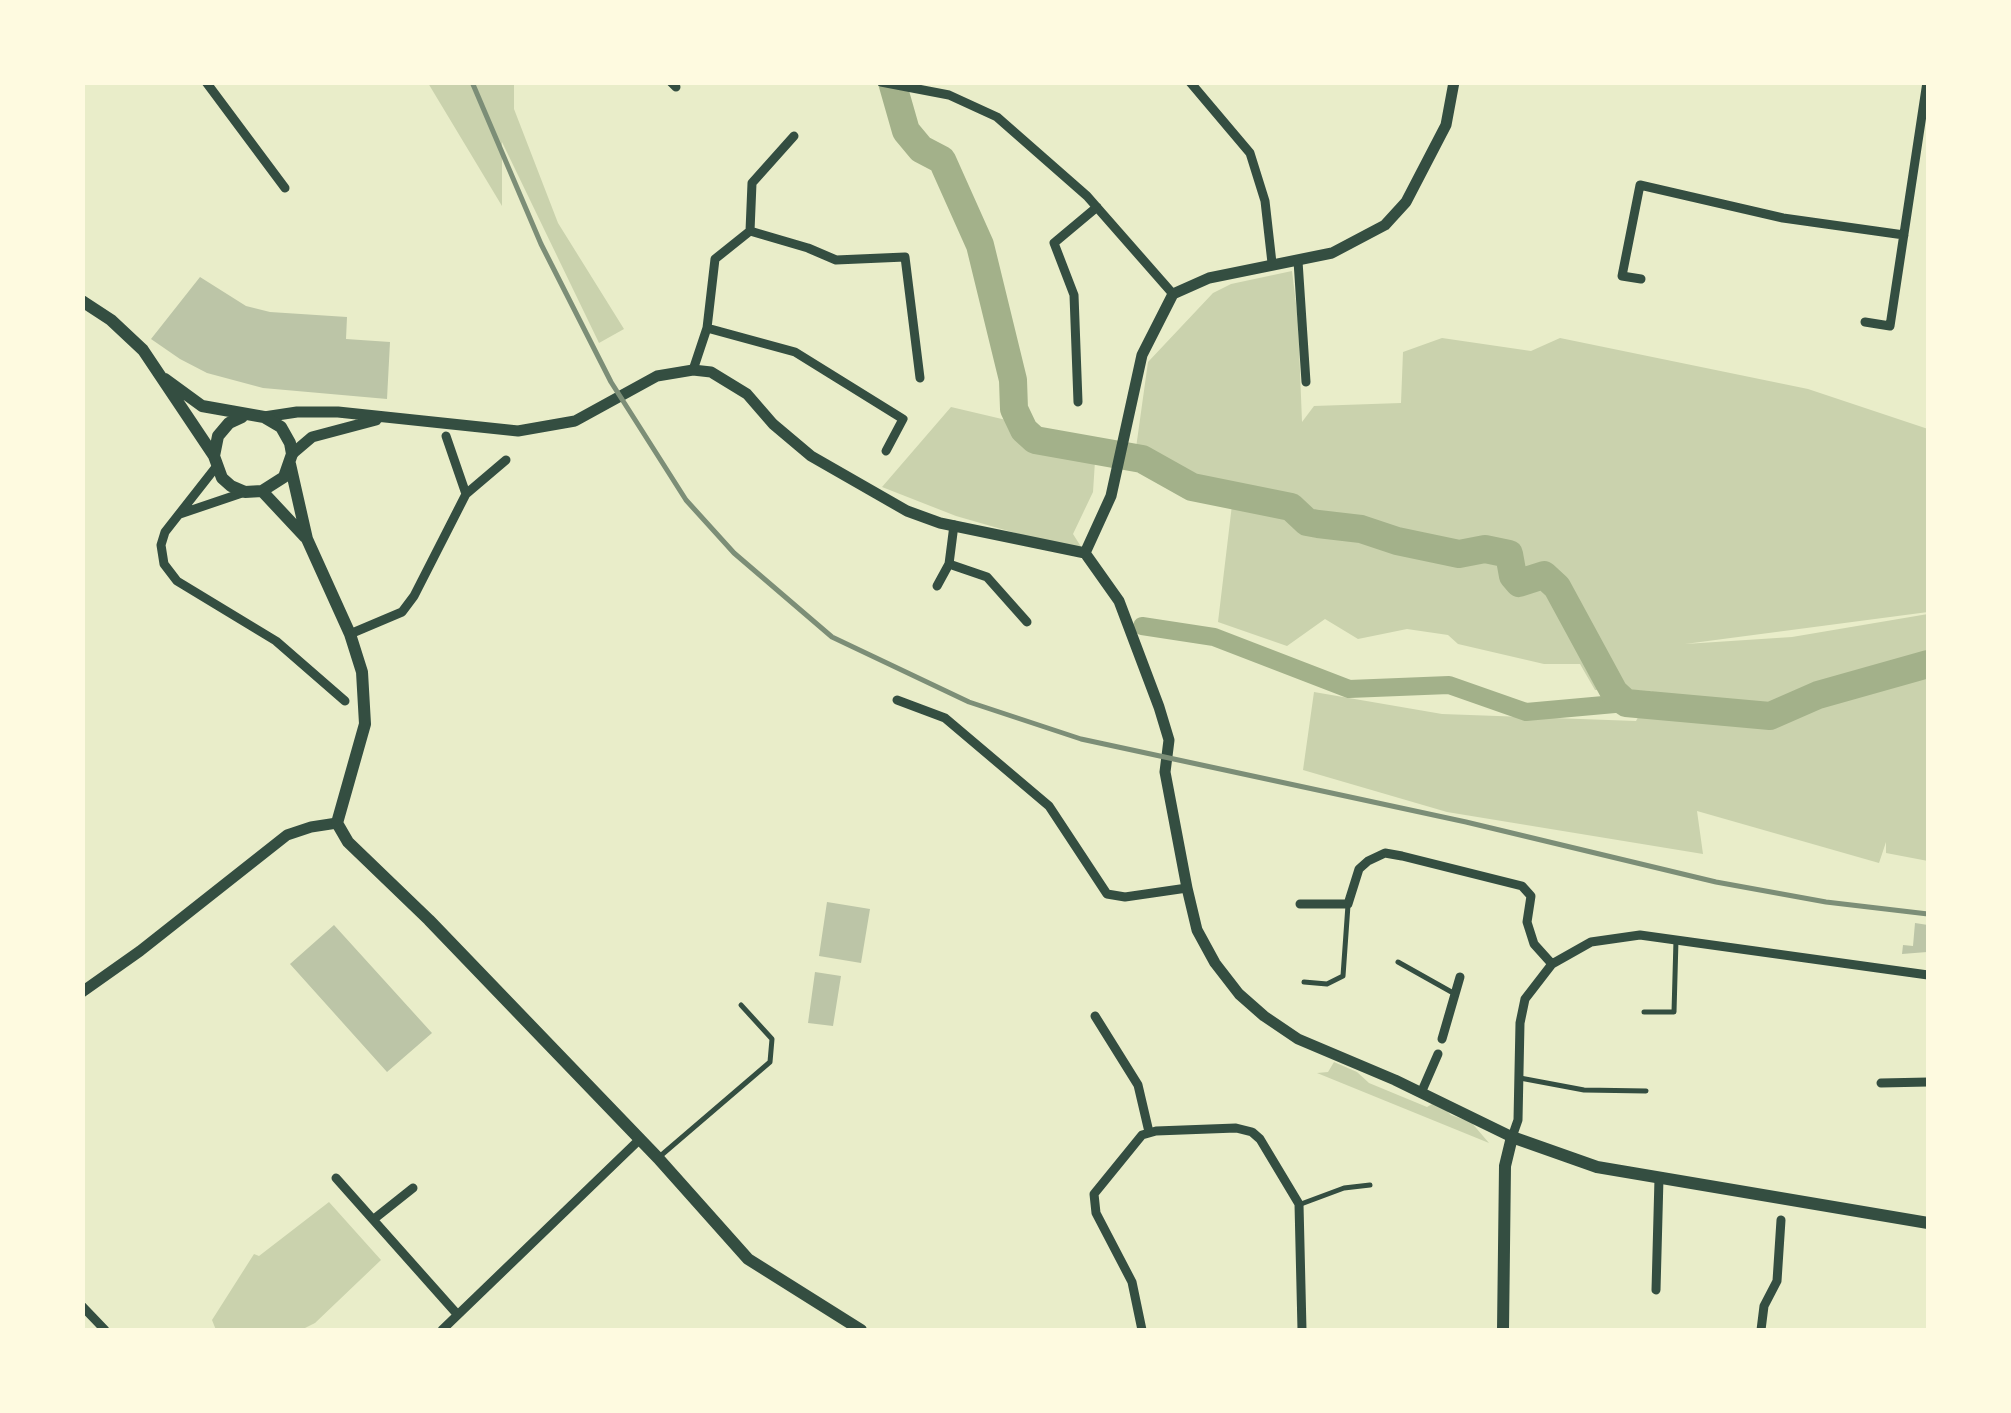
<!DOCTYPE html>
<style>
body{margin:0}
#map{position:relative;width:2011px;height:1413px;overflow:hidden;background:#e9edc9;font-family:Mulish,sans-serif}
canvas{display:block}
.frame{position:absolute;inset:0;border:85px solid #fefae0;pointer-events:none}
</style>
<div id="map">
<canvas width="2011" height="1413"></canvas>
<div class="frame"></div>
</div>
<script>
const g = document.querySelector('canvas').getContext('2d');
g.lineJoin = 'round';
function paint(path, color) {
  g.fillStyle = color;
  g.fill(path, 'evenodd');
}
function toPath(rows) {
  const path = new Path2D();
  for (const r of rows) {
    path.moveTo(r[0], r[1]);
    for (let i = 2; i < r.length; i += 2) path.lineTo(r[i], r[i + 1]);
  }
  return path;
}
function trace(path, color, width, dash) {
  g.strokeStyle = color;
  g.lineWidth = width;
  g.lineCap = dash ? 'butt' : 'round';
  g.setLineDash(dash || []);
  g.stroke(path);
}
const green = toPath([
 [428,83,514,83,514,109,558,223,624,329,599,343,502,142,502,206],
 [1292,271,1298,320,1302,422,1314,406,1401,403,1403,352,1442,338,1531,351,1560,338,1808,389,1928,429,1928,612,1685,644,1792,637,1928,614,1928,861,1886,853,1886,842,1879,863,1697,811,1703,854,1447,812,1303,770,1314,692,1442,714,1636,721,1652,691,1595,690,1580,664,1544,664,1458,644,1448,635,1407,629,1358,639,1325,619,1287,646,1218,622,1234,488,1219,485,1136,448,1148,362,1213,293,1231,284],
 [951,407,1019,423,1038,451,1095,461,1093,492,1073,534,1085,553,956,516,882,487],
 [1334,1062,1357,1072,1369,1083,1427,1107,1432,1104,1443,1107,1451,1115,1471,1122,1489,1143,1317,1073,1328,1072],
 [329,1202,381,1260,315,1323,301,1330,216,1330,212,1320,254,1254,259,1256]
]);
const canal = toPath([
 [1142,626,1214,637,1349,689,1449,685,1526,712,1626,703]
]);
const river = toPath([
 [892,82,906,131,921,149,942,160,980,245,1013,380,1014,409,1024,430,1035,440,1142,459,1192,487,1291,507,1307,522,1318,524,1361,529,1397,541,1459,554,1485,549,1509,554,1513,576,1519,583,1544,575,1557,587,1614,692,1626,703,1770,716,1818,695,1928,664]
]);
const building = toPath([
 [200,277,246,306,270,312,347,317,346,339,390,342,387,399,263,388,207,373,180,359,151,339],
 [827,902,870,909,861,963,819,956],
 [1915,923,1928,925,1927,952,1902,954,1903,945,1913,946],
 [334,925,432,1033,387,1072,290,964],
 [815,972,841,976,833,1026,808,1023]
]);
const service = toPath([
 [1398,962,1455,994],
 [1304,982,1327,984,1343,976,1348,905],
 [1644,1012,1674,1012,1676,940],
 [1520,1078,1584,1090,1646,1091],
 [658,1158,770,1062,772,1039,741,1005],
 [1301,1204,1344,1188,1370,1185]
]);
const minor = toPath([
 [206,82,285,188],
 [671,82,676,87],
 [881,82,949,95,997,117,1087,196,1173,294],
 [1190,82,1250,153,1265,201,1272,263],
 [750,231,808,248,836,260,905,257,920,378],
 [1298,261,1306,382],
 [1641,279,1622,276,1640,185,1783,218,1904,235],
 [1865,322,1890,326,1927,82],
 [707,328,795,352,903,419,886,451],
 [693,370,707,328,715,259,750,231,752,183,794,136],
 [1078,402,1074,295,1054,243,1097,207],
 [446,436,466,494],
 [216,467,165,532,161,545,164,564,177,581,276,641,345,701],
 [180,514,245,492],
 [954,525,949,564,987,577,1027,622],
 [937,586,949,564],
 [350,634,402,612,414,596,466,494,506,460],
 [897,700,945,718,1049,806,1107,894,1125,897,1187,888],
 [1300,904,1348,904,1359,869,1368,861,1385,853,1402,856,1522,886,1531,896,1527,922,1534,944,1552,964],
 [1095,1016,1138,1085,1149,1132],
 [1442,1039,1460,977],
 [1881,1083,1928,1082],
 [1421,1093,1438,1054],
 [1512,1137,1518,1120,1520,1023,1525,999,1552,964,1591,942,1640,935,1928,975],
 [336,1178,457,1314],
 [374,1219,413,1188],
 [1656,1290,1659,1178],
 [82,1306,105,1330],
 [442,1330,639,1140],
 [1142,1330,1132,1282,1096,1213,1094,1194,1142,1135,1156,1131,1236,1128,1252,1132,1260,1139,1299,1204,1302,1330],
 [1761,1330,1764,1306,1777,1281,1781,1220]
]);
const tertiary = toPath([
 [264,417,297,412,338,412,518,431,575,421,657,376,693,370,711,372,747,394,773,424,811,456,907,511,940,523,1085,553],
 [292,454,312,437,376,420],
 [1085,553,1119,601,1159,707,1169,740,1165,772,1187,888,1197,930,1215,963,1239,994,1264,1016,1298,1039,1395,1080,1512,1137],
 [1085,553,1111,496,1142,355,1173,294,1209,278,1332,253,1385,225,1406,202,1446,125,1454,82],
 [82,992,140,951,287,835,311,827,337,823]
]);
const secondary = toPath([
 [82,301,111,320,143,350,214,456,222,478,231,486,245,492,262,491,284,477,292,454,290,443,281,427,264,417,202,406,165,379],
 [214,456,218,436,229,423,242,417],
 [290,464,307,539,350,634,362,672,365,724,337,823,348,842,429,920,658,1158,748,1259,861,1330],
 [262,491,305,537],
 [1503,1330,1505,1166,1512,1137,1597,1167,1928,1223]
]);
const rail = toPath([
 [472,82,541,244,611,382,686,500,734,553,832,637,969,702,1081,739,1466,822,1716,882,1826,902,1928,914]
]);
paint(green, '#cad2ad');
trace(canal, '#a3b18a', 18);
trace(river, '#a3b18a', 28);
paint(building, '#bcc5a7');
trace(service, '#344e41', 5);
trace(minor, '#344e41', 9);
trace(tertiary, '#344e41', 11);
trace(secondary, '#344e41', 12);
trace(rail, '#7c8e77', 5);
</script>
